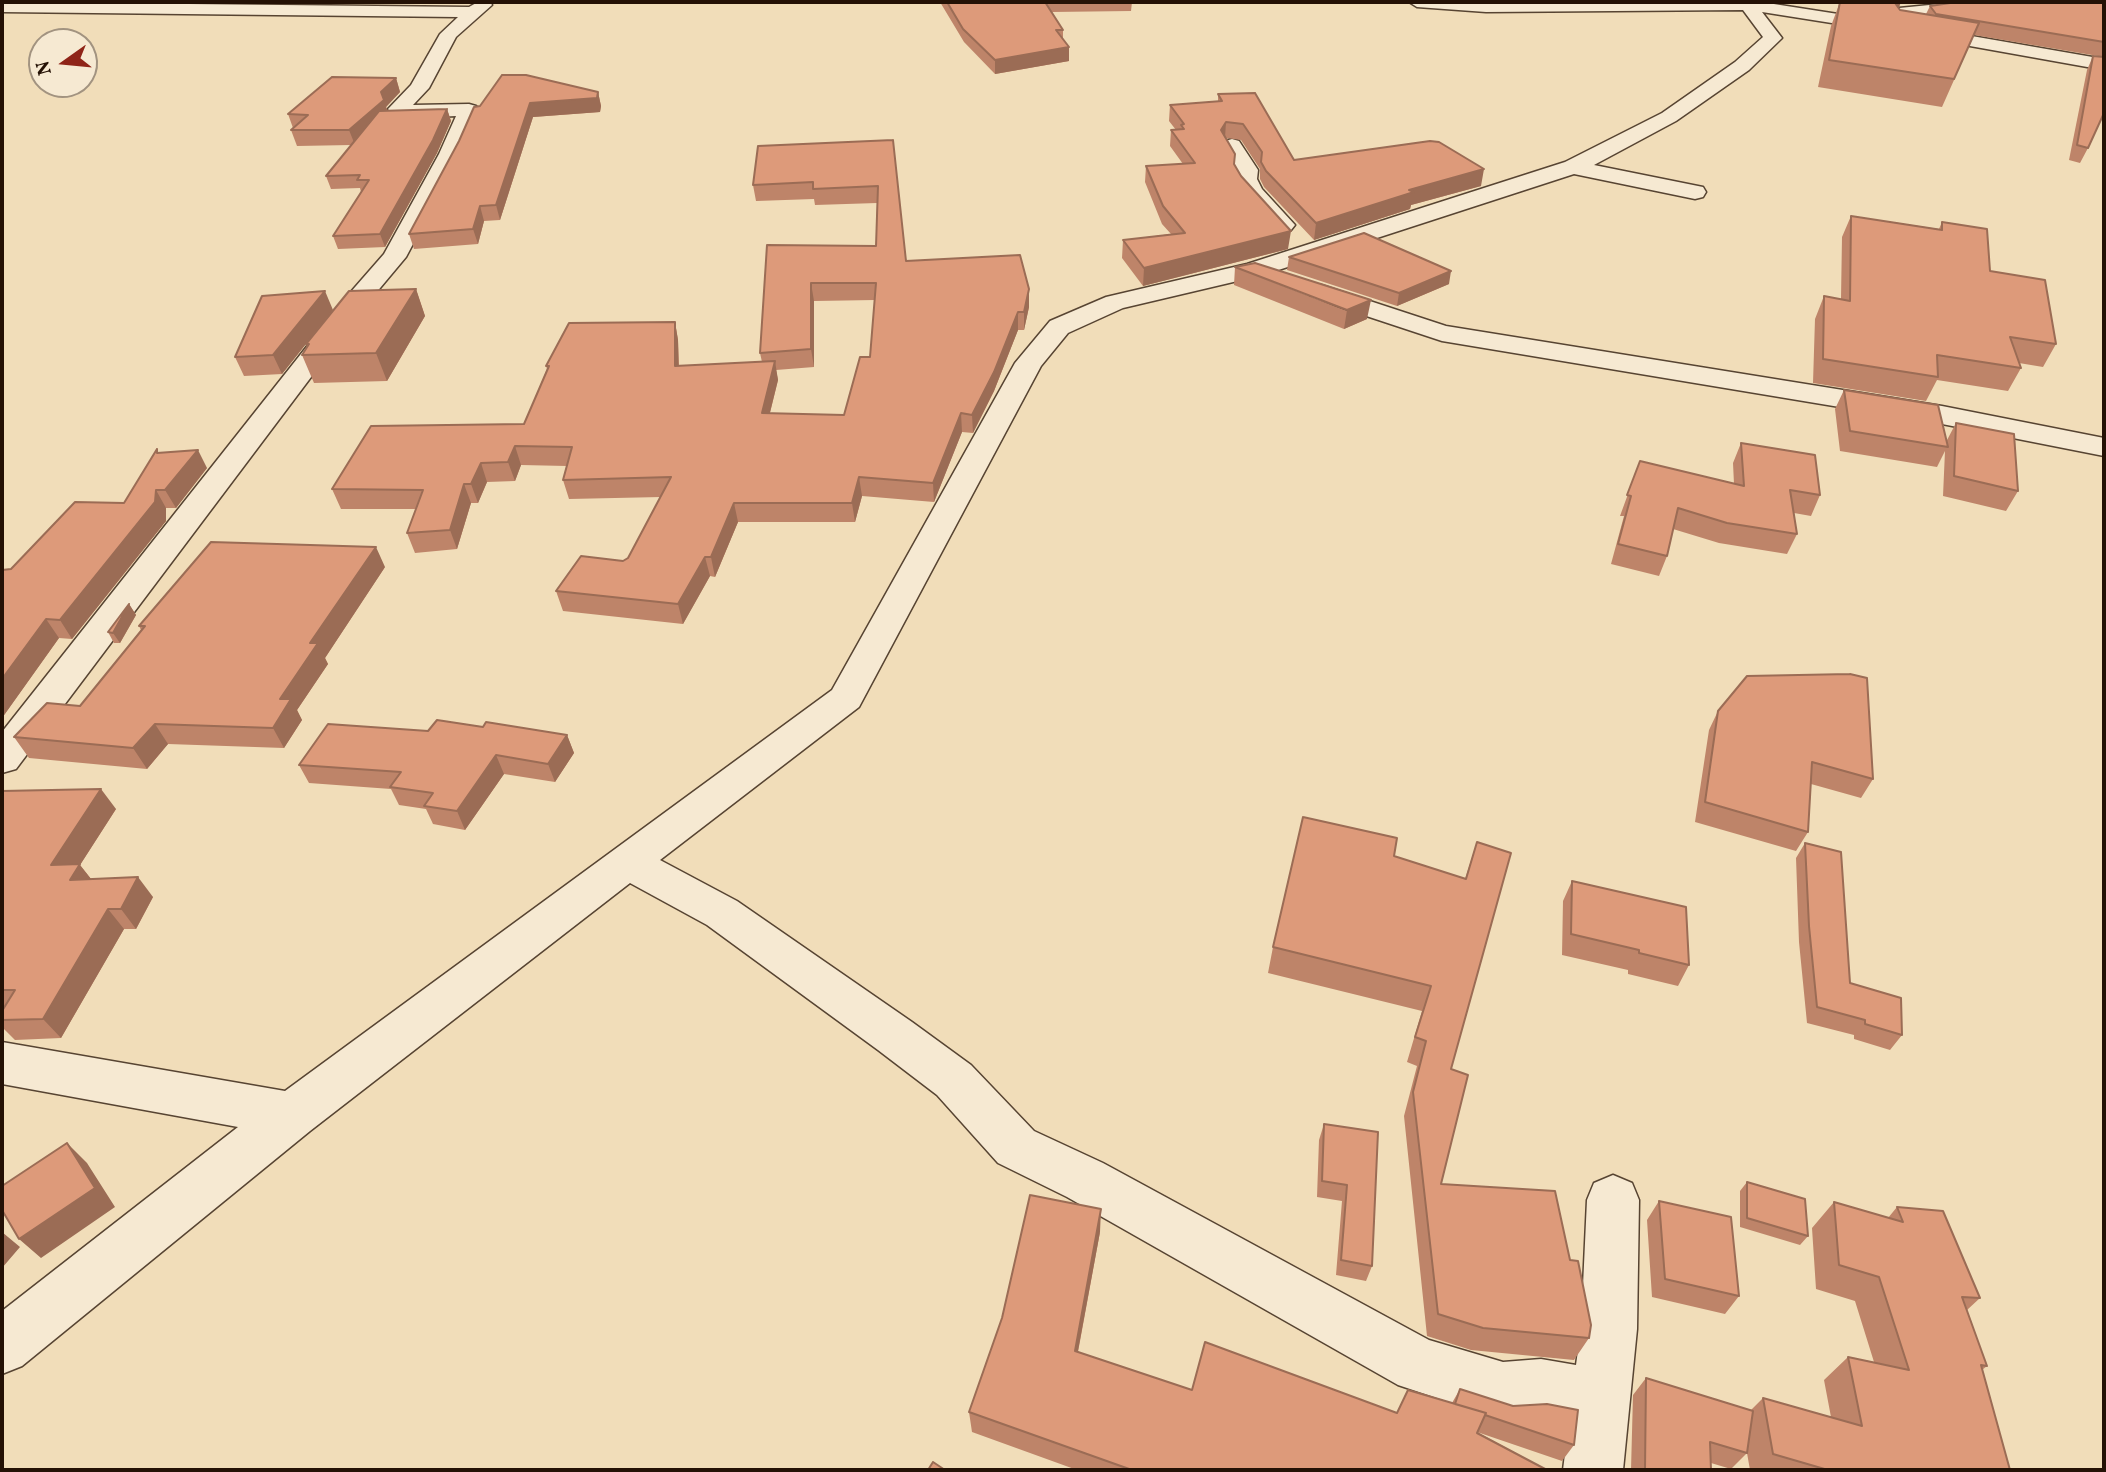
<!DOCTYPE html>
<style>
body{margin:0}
#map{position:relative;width:2106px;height:1472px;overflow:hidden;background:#f1ddb9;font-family:Vollkorn,serif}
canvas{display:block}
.frame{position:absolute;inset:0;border:4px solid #241105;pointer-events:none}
.north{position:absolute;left:28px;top:28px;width:70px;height:70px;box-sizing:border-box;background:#f6e9d2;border:2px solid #a29380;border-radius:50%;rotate:255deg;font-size:19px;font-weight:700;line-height:28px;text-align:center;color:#241105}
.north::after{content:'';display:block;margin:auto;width:24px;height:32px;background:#8f2418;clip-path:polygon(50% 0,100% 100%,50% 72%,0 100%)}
</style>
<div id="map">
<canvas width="2106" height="1472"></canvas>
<div class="frame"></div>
<div class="north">N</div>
</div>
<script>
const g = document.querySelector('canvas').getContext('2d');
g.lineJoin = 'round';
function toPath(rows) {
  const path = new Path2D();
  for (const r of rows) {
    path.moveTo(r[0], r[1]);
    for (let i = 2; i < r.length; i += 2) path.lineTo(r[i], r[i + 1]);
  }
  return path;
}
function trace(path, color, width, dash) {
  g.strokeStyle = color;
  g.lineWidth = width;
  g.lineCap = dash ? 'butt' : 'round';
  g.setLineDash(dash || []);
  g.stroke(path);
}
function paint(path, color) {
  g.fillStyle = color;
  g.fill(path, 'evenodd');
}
const minor = toPath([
 [2,2,469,7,478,2,490,2,492,5,456,37,429,88,413,105,469,104,476,106,479,110,461,154,406,257,360,312,16,769,2,773,2,732,342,302,384,254,439,154,456,116,417,118,391,113,388,109,411,85,440,34,458,17,2,12,2,2],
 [1409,2,1761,2,1838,14,1960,2,1988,2,1986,6,1951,14,1838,24,1762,12,1782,38,1749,70,1676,121,1594,165,1703,187,1706,192,1703,197,1695,199,1574,174,1263,275,1123,308,1068,333,1041,366,859,707,660,860,737,901,912,1022,971,1065,1034,1131,1103,1163,1429,1340,1503,1362,1541,1359,1576,1365,1581,1329,1587,1200,1594,1183,1613,1175,1632,1183,1639,1200,1637,1329,1623,1470,1563,1470,1569,1422,1541,1417,1503,1420,1398,1385,1067,1197,998,1163,937,1095,878,1050,707,925,630,883,310,1131,22,1366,2,1374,2,1311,238,1127,2,1084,2,1042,285,1091,832,690,1015,363,1050,321,1106,297,1247,264,1565,162,1662,113,1735,62,1763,37,1743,10,1486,12,1417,7,1409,2],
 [1920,27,2104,59,2104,70,1914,36,1911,32,1920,27],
 [1232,139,1239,141,1258,170,1257,179,1262,189,1295,225,1291,230,1275,230,1242,192,1235,179,1236,170,1222,145,1225,141,1232,139],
 [1321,285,1446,326,1942,406,2104,438,2104,456,1942,424,1442,341,1312,298,1308,293,1312,288,1321,285]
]);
const wall = toPath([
 [940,2,1132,2,1131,11,1052,12,1063,30,1063,40,1069,47,1069,61,995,74,964,42],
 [1840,2,1901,2,1898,8,1900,10,1926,14,1930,6,2104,2,2104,57,1974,35,1942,107,1818,87,1831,26],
 [2093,56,2088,148,2080,163,2069,160,2087,70],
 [396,78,400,92,386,107,388,111,447,109,451,121,437,153,385,247,338,249,333,236,361,192,360,188,331,189,326,176,351,145,297,146,291,130,293,128,288,114],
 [598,92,601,106,600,112,533,117,500,220,484,221,478,244,414,249,409,234,480,106],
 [1218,94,1294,160,1481,186,1411,205,1410,209,1314,240,1264,187,1260,179,1260,169,1241,140,1226,138,1234,164,1241,176,1288,249,1143,286,1122,258,1123,240,1171,234,1162,224,1145,182,1146,166,1183,164,1170,146,1171,130,1176,130,1169,121,1170,105,1218,101],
 [893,140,906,261,1029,307,1024,330,1018,330,994,391,973,433,962,432,934,502,862,496,855,522,738,522,715,577,710,576,683,624,563,611,556,591,623,561,628,558,661,497,569,499,563,480,567,466,521,465,515,481,487,482,478,503,471,503,457,549,415,553,407,533,416,509,341,509,332,489,524,424,547,369,546,366,675,322,678,340,679,366,762,362,760,353,767,245,876,246,877,203,815,205,814,199,756,201,753,185],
 [875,300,870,357,844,415,770,413,778,380,776,370,814,367,814,301],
 [1851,216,1939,229,1942,222,1990,271,2056,344,2043,367,2019,363,2021,368,2008,391,1937,380,1926,401,1813,383,1815,319,1824,296,1841,299,1842,237],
 [1289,257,1449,284,1397,306,1287,270],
 [1235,267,1367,319,1344,329,1234,285],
 [416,289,425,316,387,381,314,383,302,355,307,347,306,344],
 [333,310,282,374,244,376,235,357],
 [1844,390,1946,442,1956,423,2018,491,2006,511,1943,496,1945,451,1937,467,1840,451,1835,409],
 [1741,443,1820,495,1811,516,1794,513,1797,534,1787,554,1719,543,1673,529,1667,556,1659,576,1611,564,1624,516,1620,516,1640,461,1734,484,1733,463],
 [159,453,207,468,176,508,166,508,166,521,72,639,59,638,2,718,2,570,11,569,124,503],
 [385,567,325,658,328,664,297,710,302,720,284,748,168,744,147,769,29,758,14,737,80,706,141,630,139,626],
 [129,604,136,615,120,643,114,643,108,632],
 [1718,711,1873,779,1861,798,1811,784,1808,832,1796,851,1695,822,1709,730],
 [483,727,567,735,574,753,555,782,504,774,465,830,433,824,426,809,399,805,391,789,309,783,299,765,428,731],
 [2,791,116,809,80,865,91,879,153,897,136,929,124,929,61,1038,15,1040,2,1027],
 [1477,842,1451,1069,1441,1184,1589,1338,1574,1360,1471,1350,1427,1336,1404,1116,1417,1066,1407,1062,1422,1011,1268,973,1273,947,1394,856,1465,879],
 [1805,843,1850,983,1902,1035,1890,1050,1854,1039,1854,1035,1807,1023,1799,942,1796,858],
 [1572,881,1689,965,1678,986,1628,974,1628,970,1562,955,1563,901],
 [1324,1124,1378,1132,1372,1266,1366,1281,1336,1275,1342,1201,1317,1197,1319,1140],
 [1747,1182,1808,1236,1800,1245,1740,1227,1740,1191],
 [1659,1201,1739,1296,1725,1314,1652,1297,1647,1220],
 [1834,1202,1888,1218,1897,1207,1980,1298,1967,1310,1987,1366,1982,1370,2010,1470,1750,1470,1747,1453,1731,1469,1711,1463,1711,1470,1631,1470,1633,1395,1646,1378,1751,1410,1763,1398,1831,1417,1824,1380,1848,1357,1874,1362,1855,1301,1816,1289,1812,1228],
 [1100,1232,1078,1352,1192,1390,1397,1413,1452,1403,1460,1389,1574,1445,1562,1461,1477,1432,1547,1470,1077,1470,972,1432,969,1412]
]);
const shadedWall = toPath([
 [1896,2,1901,2,1893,23,1895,3],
 [1914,2,1936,2,1913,4],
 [1069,47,1069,61,995,74,995,60],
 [396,78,400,92,386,107,389,115,355,145,349,130,381,92],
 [598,92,601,106,600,112,533,117,500,220,496,205,530,103],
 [447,109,451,121,437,153,385,247,380,234],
 [1226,122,1225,138,1221,130],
 [1484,169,1481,186,1411,205,1410,209,1314,240,1316,223,1409,190],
 [480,206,484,221,478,244,473,229],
 [1291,231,1288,249,1143,286,1144,268],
 [1451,271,1449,284,1397,306,1399,293],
 [811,283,814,301,814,367,811,349],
 [416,289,425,316,387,381,376,353],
 [1029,289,1029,307,1024,330,1024,312],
 [325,291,333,310,282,374,273,355],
 [1371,300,1367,319,1344,329,1347,310],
 [1018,312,1018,330,994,391,973,433,972,415],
 [675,322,678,340,679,384,675,366],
 [775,361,778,380,765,432,762,413],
 [961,413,962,432,934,502,933,483],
 [515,446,521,465,515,481,508,462],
 [198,450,207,468,176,508,165,490],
 [481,463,487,482,478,503,471,484],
 [859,477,862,496,855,522,852,503],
 [464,484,471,503,457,549,450,530],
 [156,490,166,508,166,521,72,639,60,620],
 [734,503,738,522,715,577,711,557],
 [376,547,385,567,325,658,328,664,297,710,302,720,284,748,273,728,280,699,310,643],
 [705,557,710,576,683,624,678,604],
 [129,604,136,615,120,643,113,633],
 [46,619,59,638,2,718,2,679],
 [155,724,168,744,147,769,133,748],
 [567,735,574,753,555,782,548,764],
 [496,755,504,774,465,830,457,811],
 [101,789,116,809,80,865,95,884,86,900,51,865],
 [138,877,153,897,136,929,121,909],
 [108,909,124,929,61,1038,43,1019],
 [67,1143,87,1163,115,1207,41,1258,19,1239],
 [1101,1209,1100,1232,1074,1372,1075,1351],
 [2,1232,20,1247,2,1268]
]);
const building = toPath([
 [947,2,1045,2,1063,30,1056,30,1069,47,995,60,963,29,947,2],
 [1840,2,1896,2,1895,3,1900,10,1979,23,1954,79,1829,60,1840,2],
 [1957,2,2104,2,2104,42,1936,14,1930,6,1957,2],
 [2093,56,2104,57,2104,113,2088,148,2077,145,2093,56],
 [502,75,526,75,598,92,597,98,530,103,496,205,480,206,473,229,409,234,459,141,474,107,480,106,502,75],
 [332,77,396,78,381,92,384,100,349,130,291,130,308,115,288,114,332,77],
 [1255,93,1294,160,1430,141,1439,142,1484,169,1409,190,1414,192,1316,223,1266,171,1261,162,1262,152,1243,124,1226,122,1221,130,1235,154,1234,164,1241,176,1291,231,1144,268,1123,240,1185,233,1163,206,1146,166,1195,163,1171,130,1184,129,1181,125,1184,124,1170,105,1222,101,1218,94,1255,93],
 [447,109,433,140,380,234,333,236,369,180,357,180,360,175,326,176,379,111,447,109],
 [893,140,906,261,1020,255,1029,289,1024,312,1018,312,994,372,972,415,961,413,933,483,859,477,852,503,734,503,711,557,705,557,678,604,556,591,581,556,623,561,628,558,671,477,563,480,572,447,515,446,508,462,481,463,471,484,464,484,450,530,407,533,423,490,332,489,371,426,524,424,549,366,546,366,569,323,675,322,675,366,775,361,762,413,844,415,860,357,870,357,876,283,811,283,811,349,760,353,767,245,876,246,878,186,813,189,813,182,753,185,758,146,893,140],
 [1851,216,1942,230,1942,222,1987,229,1990,271,2045,280,2056,344,2010,337,2021,368,1937,355,1938,377,1823,359,1824,296,1850,301,1851,216],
 [1364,233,1451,271,1399,293,1289,257,1364,233],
 [1255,263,1371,300,1347,310,1235,267,1255,263],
 [416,289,376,353,302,355,309,344,306,344,349,291,416,289],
 [325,291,273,355,235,357,262,296,325,291],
 [1844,390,1938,405,1948,447,1850,431,1844,390],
 [1956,423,2014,434,2018,491,1954,476,1956,423],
 [1741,443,1815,455,1820,495,1790,490,1797,534,1727,523,1678,508,1667,556,1618,544,1631,496,1627,495,1640,461,1744,486,1741,443],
 [157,449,157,453,198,450,165,490,156,490,155,502,60,620,46,619,2,679,2,570,11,569,75,502,124,503,157,449],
 [211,542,376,547,310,643,318,643,280,699,291,699,273,728,155,724,133,748,14,737,47,703,80,706,145,626,139,626,211,542],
 [129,604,113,633,108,632,129,604],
 [1850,674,1867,678,1873,779,1812,762,1808,832,1705,802,1718,711,1747,676,1850,674],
 [437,720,483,727,486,722,567,735,548,764,496,755,457,811,424,806,433,793,390,787,401,772,299,765,328,724,428,731,437,720],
 [101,789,51,865,80,864,70,880,138,877,121,909,108,909,43,1019,2,1020,2,1011,15,990,2,990,2,791,101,789],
 [1303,817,1397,838,1394,856,1466,879,1477,842,1511,853,1451,1069,1468,1075,1441,1184,1555,1191,1570,1260,1578,1261,1591,1325,1589,1338,1483,1328,1438,1314,1413,1092,1426,1041,1415,1037,1431,986,1273,947,1303,817],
 [1805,843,1841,852,1850,983,1901,998,1902,1035,1865,1024,1865,1020,1817,1007,1809,926,1805,843],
 [1572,881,1686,907,1689,965,1639,953,1639,950,1571,934,1572,881],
 [1324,1124,1378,1132,1372,1266,1341,1260,1347,1185,1322,1181,1324,1124],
 [67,1143,95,1188,19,1239,2,1210,2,1186,67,1143],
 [1747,1182,1805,1199,1808,1236,1747,1218,1747,1182],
 [1030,1195,1101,1209,1075,1351,1192,1390,1205,1342,1397,1413,1408,1390,1486,1413,1477,1433,1547,1470,1132,1470,969,1412,1002,1318,1030,1195],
 [1659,1201,1731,1217,1739,1296,1665,1279,1659,1201],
 [1834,1202,1903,1222,1897,1207,1943,1211,1980,1298,1962,1297,1987,1366,1981,1365,2010,1470,1828,1470,1773,1454,1763,1398,1862,1426,1848,1357,1909,1370,1879,1277,1839,1265,1834,1202],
 [1646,1378,1753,1411,1747,1453,1710,1442,1711,1470,1649,1470,1645,1469,1646,1378],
 [1460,1389,1513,1406,1547,1404,1578,1410,1574,1445,1485,1415,1486,1413,1455,1404,1460,1389],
 [933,1462,945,1470,928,1470,933,1462]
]);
trace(minor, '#574432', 3);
paint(minor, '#f6e9d2');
paint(wall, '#be8469');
paint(shadedWall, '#9b6c55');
paint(building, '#dd9a7a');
trace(building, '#9b6c55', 2);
</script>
